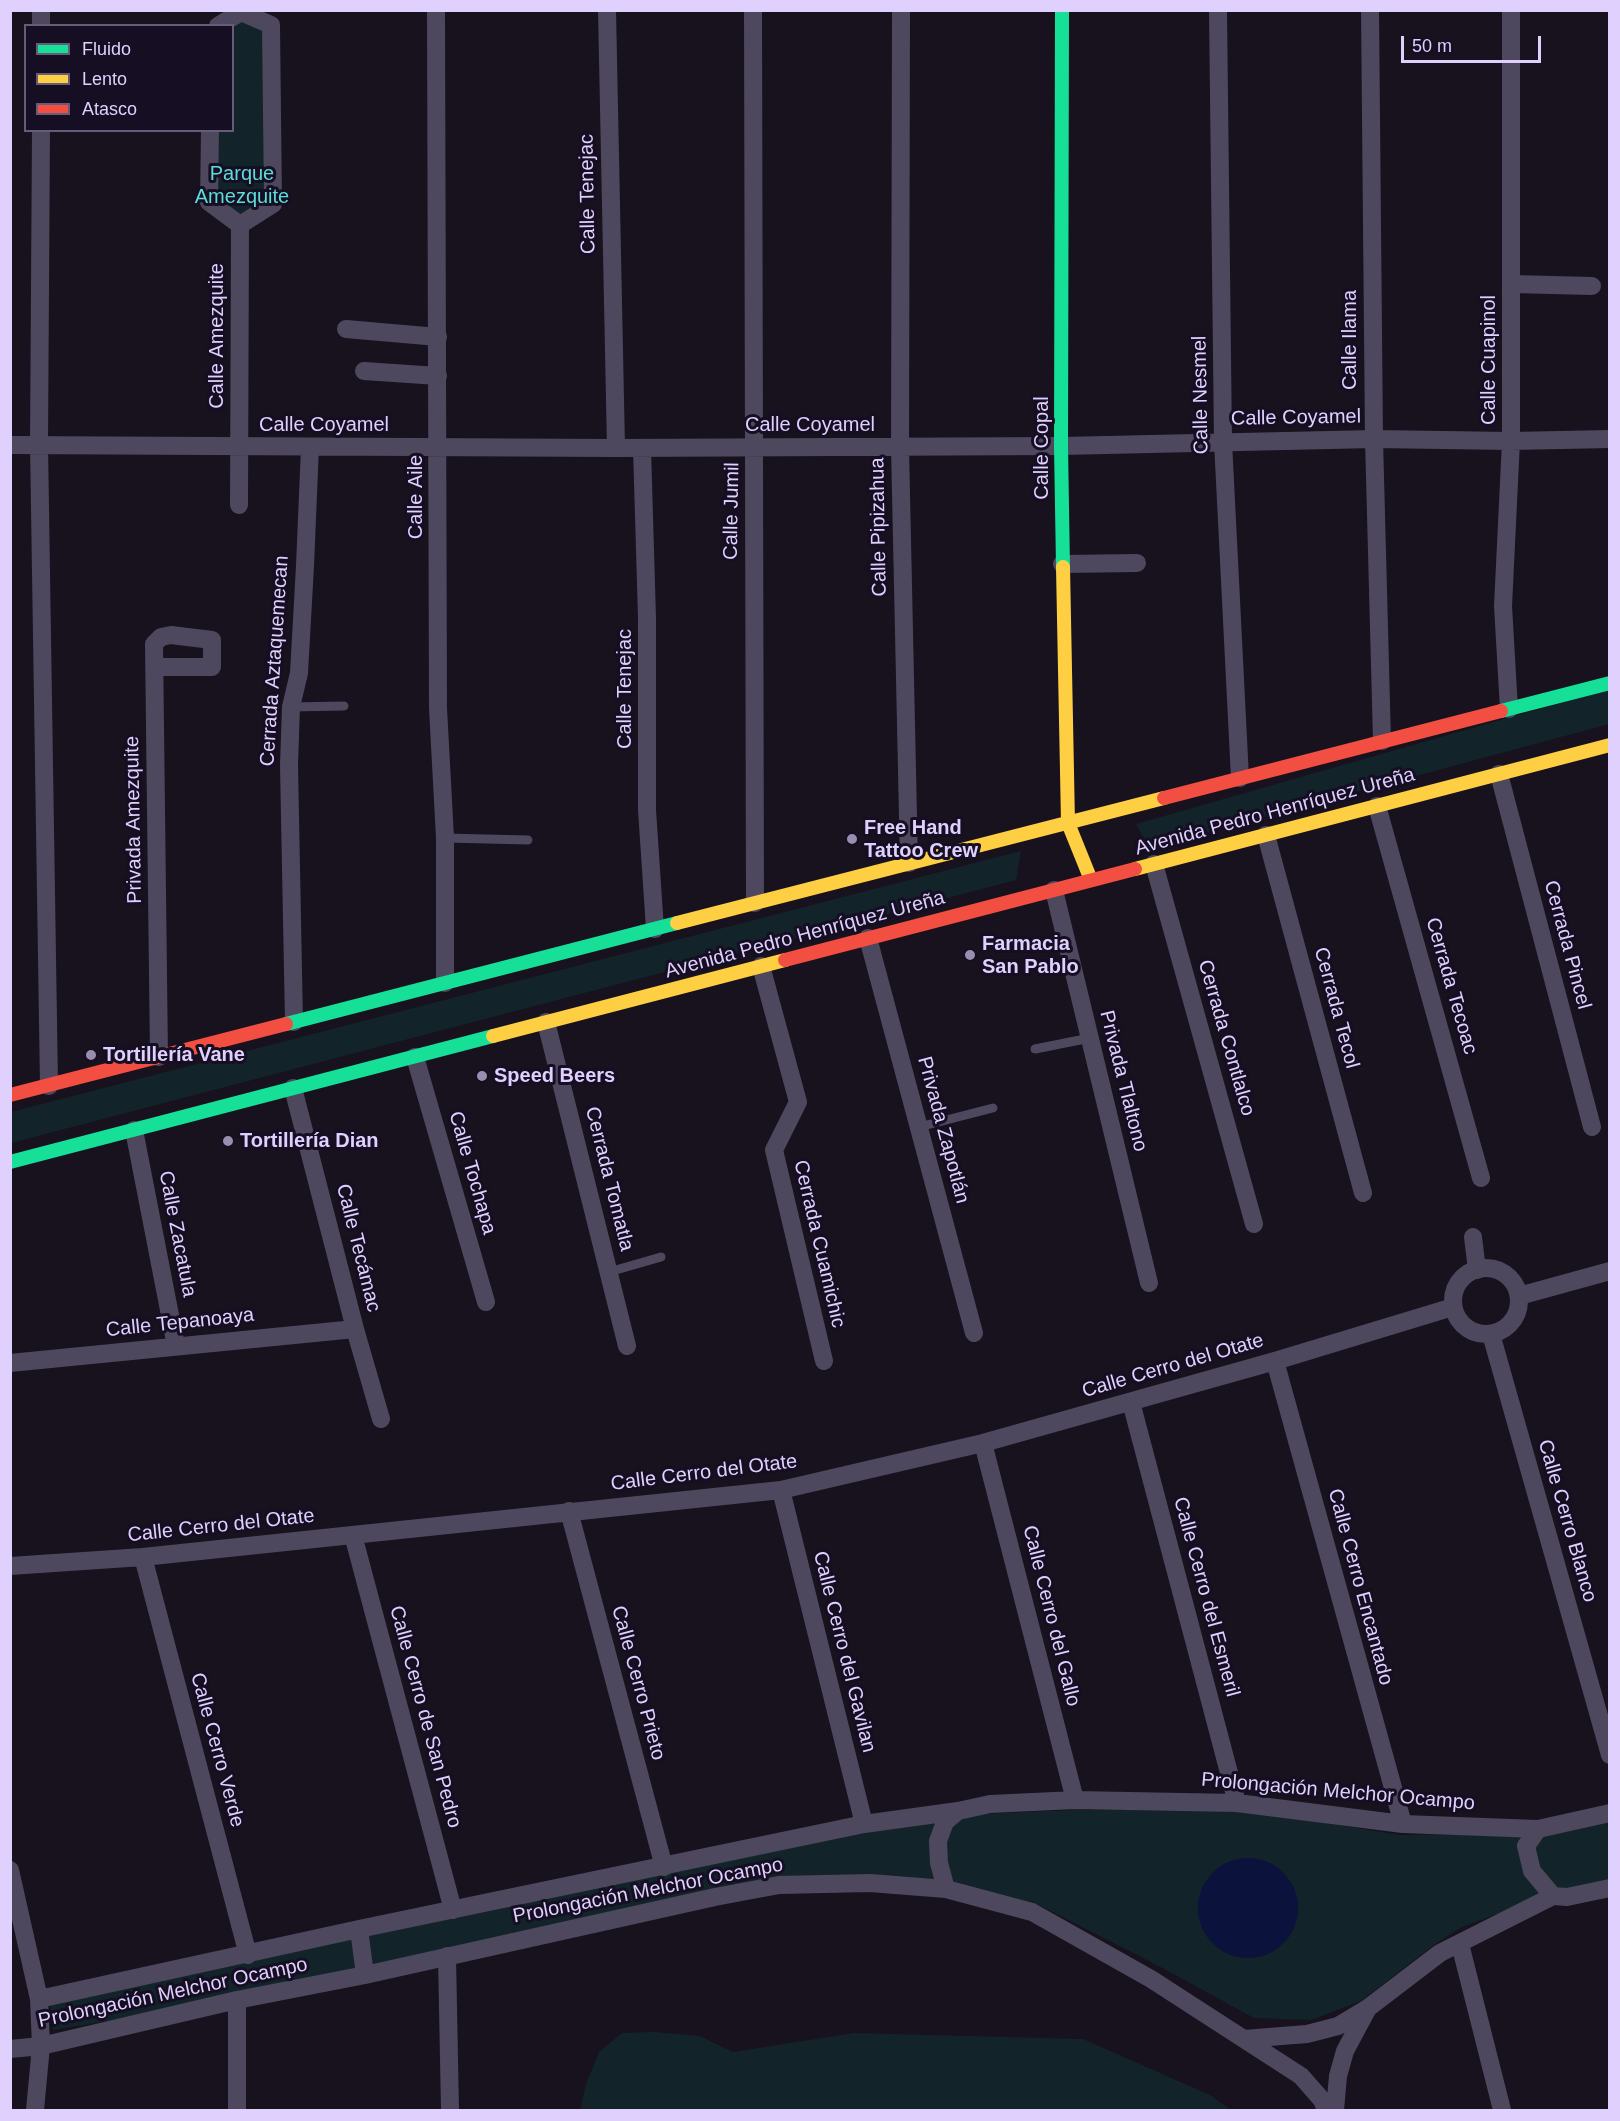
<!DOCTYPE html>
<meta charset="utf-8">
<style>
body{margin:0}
#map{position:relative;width:1620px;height:2121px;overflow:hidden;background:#17121d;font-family:Arial,sans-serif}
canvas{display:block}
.frame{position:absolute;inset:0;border:12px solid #dfd0fe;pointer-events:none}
.legend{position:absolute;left:24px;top:24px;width:210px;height:108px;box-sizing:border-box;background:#160e22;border:2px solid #665c7a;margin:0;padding:8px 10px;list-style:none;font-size:18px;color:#dfd0fe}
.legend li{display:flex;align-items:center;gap:12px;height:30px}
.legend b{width:30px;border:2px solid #665c7a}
.scale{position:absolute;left:1401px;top:36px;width:140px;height:27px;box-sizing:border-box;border:3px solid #dfd0fe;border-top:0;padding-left:8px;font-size:18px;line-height:21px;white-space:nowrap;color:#dfd0fe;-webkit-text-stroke:4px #160e22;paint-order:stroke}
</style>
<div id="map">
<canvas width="1620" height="2121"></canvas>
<div class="frame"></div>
<ul class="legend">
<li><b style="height:8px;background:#16e098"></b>Fluido</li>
<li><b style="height:8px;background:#ffcf43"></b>Lento</li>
<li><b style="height:8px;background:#f24e42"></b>Atasco</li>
</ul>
<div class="scale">50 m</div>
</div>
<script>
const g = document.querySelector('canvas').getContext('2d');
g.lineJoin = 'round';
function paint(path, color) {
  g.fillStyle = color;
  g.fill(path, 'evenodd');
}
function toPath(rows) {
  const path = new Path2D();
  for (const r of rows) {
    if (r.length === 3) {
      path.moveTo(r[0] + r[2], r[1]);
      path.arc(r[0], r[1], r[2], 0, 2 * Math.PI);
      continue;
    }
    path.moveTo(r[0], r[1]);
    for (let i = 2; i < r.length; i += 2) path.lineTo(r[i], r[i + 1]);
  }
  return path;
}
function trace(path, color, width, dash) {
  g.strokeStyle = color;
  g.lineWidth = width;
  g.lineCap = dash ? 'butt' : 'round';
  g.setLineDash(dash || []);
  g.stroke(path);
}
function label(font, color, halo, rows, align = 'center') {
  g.font = font + ' Arial,sans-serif';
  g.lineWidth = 6;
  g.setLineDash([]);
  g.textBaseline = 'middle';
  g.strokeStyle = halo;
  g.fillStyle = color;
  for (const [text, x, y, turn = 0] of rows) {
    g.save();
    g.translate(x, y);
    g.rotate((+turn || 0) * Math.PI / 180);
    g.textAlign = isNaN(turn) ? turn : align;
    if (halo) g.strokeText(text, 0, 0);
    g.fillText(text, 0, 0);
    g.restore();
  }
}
const green = toPath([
 [243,21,263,32,264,197,242,217,217,199,219,131,232,130,233,28],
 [1609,689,1609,724,1149,848,1136,824],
 [1021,851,1016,880,11,1143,11,1112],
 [1237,1809,1400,1835,1537,1833,1609,1818,1609,1885,1551,1894,1462,1927,1435,1944,1361,2001,1311,2020,1254,2018,1155,1964,1033,1902,907,1882,776,1880,234,2000,53,2030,50,2004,869,1829,982,1814,1073,1810],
 [655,2032,700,2036,733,2052,854,2033,1083,2039,1210,2095,1231,2110,580,2110,586,2084,599,2052,622,2033]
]);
const water = toPath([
 [1248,1908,50]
]);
const lane = toPath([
 [291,707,344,706],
 [445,838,528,840],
 [1035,1049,1090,1038],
 [919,1127,993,1108],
 [609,1272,661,1257]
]);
const street = toPath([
 [436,10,438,708,445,838,445,983],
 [607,10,616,448],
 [753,10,755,903],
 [901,10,900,447,909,863],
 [1218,10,1223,442,1240,778],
 [1370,10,1374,439,1382,741],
 [41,26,41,10],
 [218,26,241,12],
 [41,130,39,444,49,1086],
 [210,130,209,202,240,225],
 [240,225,273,204,271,25,241,12],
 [1512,284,1592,286],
 [346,329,438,337],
 [364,371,438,376],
 [10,445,616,448,1061,446,1374,439,1511,441,1610,439],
 [642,448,647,618,647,810,655,929],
 [239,505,240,225],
 [1062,564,1137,563],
 [155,667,212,667,212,640,171,635,161,637,154,644,159,1057],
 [1509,709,1503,606,1511,441,1511,10],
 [1499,774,1592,1127],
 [1377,806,1481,1178],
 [1266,835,1363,1193],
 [1154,864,1254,1224],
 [1054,890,1149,1283],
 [868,938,974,1333],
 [761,966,798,1102,774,1150,824,1361],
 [294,1022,289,765,291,707,299,673,305,566,310,447],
 [546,1022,627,1346],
 [415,1057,486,1302],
 [293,1088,355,1329,381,1419],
 [134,1130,176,1346],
 [1473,1237,1477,1270],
 [1486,1301,33],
 [1519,1296,1610,1271],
 [1491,1334,1610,1755],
 [1275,1361,1403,1824],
 [10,1363,355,1329],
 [1131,1402,1237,1803],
 [983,1443,1075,1800],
 [781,1490,864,1824],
 [569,1511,664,1867],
 [353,1535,453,1910],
 [143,1557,248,1955],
 [10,1566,143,1557,781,1490,983,1443,1275,1361,1453,1307],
 [1538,1829,1526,1846,1532,1871,1553,1896],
 [10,1870,39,1999,41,2046,35,2110],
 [946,1889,939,1863,938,1841,945,1822,958,1811],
 [359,1929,365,1975],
 [1460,1944,1502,2110],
 [447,1956,450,2110],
 [39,1999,359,1929,864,1824,958,1811,990,1804,1075,1800,1237,1803,1403,1824,1538,1829,1610,1813],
 [237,2000,237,2110],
 [1244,2039,1307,2034,1338,2026,1368,2008,1440,1953,1553,1896,1567,1897,1610,1888],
 [10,2049,41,2046,237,2000,365,1975,715,1897,779,1885,870,1883,946,1889,1032,1912,1151,1979,1301,2076,1322,2100,1326,2110],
 [1335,2110,1338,2076,1345,2051,1368,2008]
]);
const fast = toPath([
 [1062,10,1061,446,1063,567],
 [1501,711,1610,683],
 [286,1024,677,923],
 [10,1162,493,1036]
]);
const slow = toPath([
 [1063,567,1068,823,1091,880],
 [1135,869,1610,745],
 [677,923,1164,798],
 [493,1036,785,960]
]);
const jam = toPath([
 [1164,798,1501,711],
 [785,960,1135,869],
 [10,1095,286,1024]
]);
const markers = [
 [852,839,6,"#998eaf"],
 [970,955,6,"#998eaf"],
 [91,1055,6,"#998eaf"],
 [482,1076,6,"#998eaf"],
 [228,1141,6,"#998eaf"]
];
const parkNames = [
 ["Parque",242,174],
 ["Amezquite",242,197]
];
const streetNames = [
 ["Calle Tenejac",588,194,-91],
 ["Calle Amezquite",217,336,-90],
 ["Calle Ilama",1350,340,-90],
 ["Calle Cuapinol",1489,360,-90],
 ["Calle Nesmel",1201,395,-91],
 ["Calle Coyamel",1296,418,-1],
 ["Calle Coyamel",324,425],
 ["Calle Coyamel",810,425],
 ["Calle Copal",1042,448,-90],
 ["Calle Aile",416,497,-90],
 ["Calle Jumil",732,511,-89],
 ["Calle Pipizahua",879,527,-91],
 ["Cerrada Aztaquemecan",275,661,-86],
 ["Calle Tenejac",625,689,-90],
 ["Avenida Pedro Henríquez Ureña",1275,812,-15],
 ["Privada Amezquite",134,820,-91],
 ["Avenida Pedro Henríquez Ureña",805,935,-15],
 ["Cerrada Pincel",1567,945,75],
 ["Cerrada Tecoac",1451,986,74],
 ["Cerrada Tecol",1336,1008,75],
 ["Cerrada Contlalco",1226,1038,74],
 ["Privada Tlaltono",1123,1081,76],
 ["Privada Zapotlán",943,1130,75],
 ["Calle Tochapa",472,1173,74],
 ["Cerrada Tomatla",609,1179,76],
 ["Calle Zacatula",177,1234,79],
 ["Cerrada Cuamichic",819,1244,77],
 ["Calle Tecámac",358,1248,76],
 ["Calle Tepanoaya",180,1323,-6],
 ["Calle Cerro del Otate",1173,1366,-16],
 ["Calle Cerro del Otate",704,1473,-7],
 ["Calle Cerro Blanco",1567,1521,74],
 ["Calle Cerro del Otate",221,1526,-6],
 ["Calle Cerro Encantado",1360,1587,75],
 ["Calle Cerro del Esmeril",1206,1597,75],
 ["Calle Cerro del Gallo",1051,1616,76],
 ["Calle Cerro del Gavilan",844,1652,76],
 ["Calle Cerro Prieto",638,1683,75],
 ["Calle Cerro de San Pedro",425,1717,75],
 ["Calle Cerro Verde",217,1750,75],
 ["Prolongación Melchor Ocampo",1338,1792,5],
 ["Prolongación Melchor Ocampo",648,1891,-11],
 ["Prolongación Melchor Ocampo",173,1993,-12]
];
const poiNames = [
 ["Free Hand",864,828],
 ["Tattoo Crew",864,851],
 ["Farmacia",982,944],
 ["San Pablo",982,967],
 ["Tortillería Vane",103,1055],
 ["Speed Beers",494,1076],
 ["Tortillería Dian",240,1141]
];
paint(green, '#12242a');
paint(water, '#0b123c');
trace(lane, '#4d485e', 9);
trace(street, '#4d485e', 18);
trace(fast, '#16e098', 14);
trace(slow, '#ffcf43', 14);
trace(jam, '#f24e42', 14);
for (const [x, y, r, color] of markers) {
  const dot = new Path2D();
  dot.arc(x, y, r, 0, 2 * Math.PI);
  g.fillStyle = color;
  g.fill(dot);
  trace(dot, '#160e22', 2);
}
label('20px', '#5dddd8', '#160e22', parkNames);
label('20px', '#dfd0fe', '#160e22', streetNames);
label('bold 20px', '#dfd0fe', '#160e22', poiNames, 'left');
</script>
